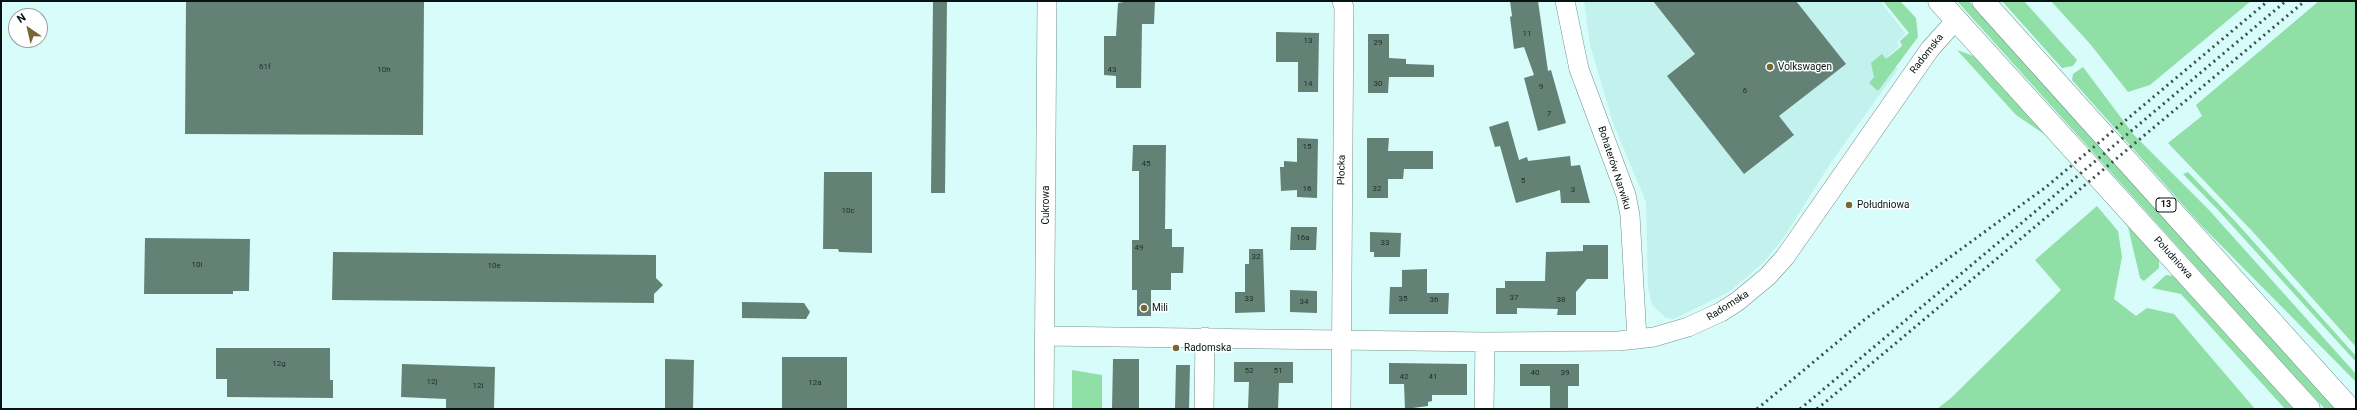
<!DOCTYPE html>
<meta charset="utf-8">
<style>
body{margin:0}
#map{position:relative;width:2357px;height:410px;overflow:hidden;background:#d8fcf9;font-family:Roboto,sans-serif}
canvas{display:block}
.frame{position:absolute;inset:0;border:2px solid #071312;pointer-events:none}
.north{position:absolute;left:8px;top:8px;width:40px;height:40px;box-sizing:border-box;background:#fff;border:1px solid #9ca1a0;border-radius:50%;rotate:326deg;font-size:11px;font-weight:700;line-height:16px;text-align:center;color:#071312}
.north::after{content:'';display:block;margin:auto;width:14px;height:18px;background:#746835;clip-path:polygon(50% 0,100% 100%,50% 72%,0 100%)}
</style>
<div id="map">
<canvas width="2357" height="410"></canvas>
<div class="frame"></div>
<div class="north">N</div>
</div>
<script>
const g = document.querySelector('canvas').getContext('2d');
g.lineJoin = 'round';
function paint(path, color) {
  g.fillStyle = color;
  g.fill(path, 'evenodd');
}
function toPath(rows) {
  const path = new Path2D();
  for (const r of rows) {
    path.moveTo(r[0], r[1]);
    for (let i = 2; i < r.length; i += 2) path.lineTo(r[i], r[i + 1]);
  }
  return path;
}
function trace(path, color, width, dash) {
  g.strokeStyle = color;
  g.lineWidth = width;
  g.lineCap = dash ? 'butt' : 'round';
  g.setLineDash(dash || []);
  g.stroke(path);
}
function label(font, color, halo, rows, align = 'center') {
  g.font = font + ' Roboto,sans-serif';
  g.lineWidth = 3;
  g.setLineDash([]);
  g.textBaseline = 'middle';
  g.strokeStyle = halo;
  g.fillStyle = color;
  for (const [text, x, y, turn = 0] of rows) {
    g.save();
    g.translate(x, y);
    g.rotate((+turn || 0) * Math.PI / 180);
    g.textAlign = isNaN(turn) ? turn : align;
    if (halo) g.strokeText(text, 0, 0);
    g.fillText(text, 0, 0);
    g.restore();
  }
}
const built = toPath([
 [1584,1,1880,1,1906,34,1897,42,1900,46,1888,56,1898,69,1832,161,1782,240,1763,263,1729,292,1674,319,1666,318,1652,305,1648,287,1646,202,1613,123,1590,45]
]);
const green = toPath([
 [1883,1,1900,1,1916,18,1918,37,1878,91,1869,83,1874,77,1871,63,1882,54,1886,59,1902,46,1900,41,1909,33],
 [1957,1,1969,1,2336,409,2325,409,2294,376],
 [2002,1,2024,1,2077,60,2073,66,2062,68],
 [2051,1,2251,1,2150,85,2128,92,2091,45],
 [2319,1,2356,1,2356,347,2253,232,2168,143,2202,116,2196,105],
 [1957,50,1976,57,2047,136,2016,115],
 [2083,67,2134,135,2209,210,2356,374,2356,382,2200,224,2072,80,2073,74],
 [2188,172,2234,220,2356,356,2356,362,2218,210,2183,174],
 [2097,206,2118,231,2122,257,2114,299,2136,316,2147,308,2174,314,2255,409,1937,409,1951,398,2061,290,2035,260],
 [2122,220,2159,258,2159,268,2144,281,2140,278,2128,227],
 [2166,275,2173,276,2294,409,2285,409,2181,294,2152,288],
 [1072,370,1102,375,1102,409,1072,409]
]);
const building = toPath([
 [186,1,424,1,423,135,185,134],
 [933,1,947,1,945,193,931,193],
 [1129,1,1155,1,1154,24,1142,24,1141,88,1116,88,1116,76,1104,75,1104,36,1116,36,1118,3],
 [1510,1,1538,1,1548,71,1551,70,1566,123,1538,131,1524,78,1534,75,1524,47,1514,49,1510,17,1512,16],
 [1653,1,1796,1,1846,64,1779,116,1794,135,1744,174,1667,76,1695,54],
 [1276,32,1319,33,1318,92,1298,92,1298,62,1276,62],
 [1368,34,1389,34,1389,58,1406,59,1406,64,1434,65,1434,77,1389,77,1388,93,1368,93],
 [1508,121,1519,160,1527,157,1528,161,1570,156,1571,166,1580,165,1590,203,1561,203,1560,190,1516,203,1500,146,1495,147,1489,127],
 [1297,138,1318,139,1317,198,1297,197,1297,190,1281,191,1280,167,1284,167,1284,161,1297,162],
 [1367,138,1389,138,1388,151,1433,151,1433,169,1404,169,1403,179,1388,179,1388,198,1367,198],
 [1133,145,1166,145,1165,229,1172,229,1172,247,1184,247,1183,273,1171,273,1171,290,1151,290,1151,316,1137,316,1137,290,1132,290,1132,240,1139,240,1139,171,1132,171],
 [824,172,872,172,872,253,839,252,838,249,823,249],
 [1291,227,1317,227,1316,250,1290,250],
 [1370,232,1401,233,1400,257,1374,257,1374,252,1370,252],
 [145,238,250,239,249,291,233,291,233,294,144,294],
 [1583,245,1608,245,1608,279,1587,279,1576,292,1576,315,1557,315,1558,309,1517,308,1517,314,1496,314,1496,288,1505,288,1505,281,1545,281,1546,252,1583,251],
 [1249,249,1263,249,1265,312,1235,313,1235,292,1245,292,1245,264,1249,264],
 [333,252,656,255,656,278,663,285,654,294,654,303,332,300],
 [1427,269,1427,293,1449,293,1448,314,1389,314,1390,287,1402,287,1402,270],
 [1290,290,1317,291,1317,313,1290,312],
 [742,302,804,303,810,312,806,319,742,318],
 [216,348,330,348,330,380,333,380,333,398,227,397,227,379,216,379],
 [782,357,847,357,847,409,782,409],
 [665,359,694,360,693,409,665,409],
 [1113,359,1139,359,1139,409,1112,409],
 [1234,362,1293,362,1293,383,1279,383,1278,409,1248,409,1249,382,1234,382],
 [1389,363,1467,364,1467,395,1432,395,1432,401,1428,402,1428,406,1405,409,1404,384,1389,384],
 [402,364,495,367,494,409,446,409,446,399,401,397],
 [1520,364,1579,364,1579,386,1568,386,1568,409,1550,409,1550,386,1520,386],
 [1176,365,1190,365,1189,409,1175,409]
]);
const minor = toPath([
 [1565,1,1579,69,1626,195,1630,215,1637,339],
 [1044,336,1485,342,1619,341,1654,337,1688,327,1721,312,1738,301,1768,276,1785,257,1930,49,1957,19],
 [1044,409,1047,1],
 [1204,409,1205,337],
 [1341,409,1344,8,1342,1],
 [1484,409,1485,342]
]);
const major = toPath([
 [1939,1,2309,409],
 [1983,1,2350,409]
]);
const rail = toPath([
 [1757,409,1864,320,2046,187,2268,1],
 [1800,409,2286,1],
 [1817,409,2305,1]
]);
const markers = [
 [1770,67,4,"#746835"],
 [1849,205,4,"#746835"],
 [1144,308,4,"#746835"],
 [1176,348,4,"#746835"]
];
const numberNames = [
 ["11",1527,34],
 ["13",1308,41],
 ["29",1378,43],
 ["61f",265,67],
 ["10h",384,70],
 ["43",1112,70],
 ["14",1308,84],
 ["30",1378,84],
 ["9",1541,87],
 ["6",1745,91],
 ["7",1549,114],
 ["15",1307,147],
 ["45",1146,164],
 ["5",1523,181],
 ["16",1307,189],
 ["32",1377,189],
 ["3",1573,190],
 ["10c",848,211],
 ["16a",1303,238],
 ["33",1385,243],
 ["49",1139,248],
 ["32",1256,257],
 ["10i",197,265],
 ["10e",494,266],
 ["37",1514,298],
 ["33",1249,299],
 ["35",1403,299],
 ["36",1434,300],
 ["38",1561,300],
 ["34",1304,302],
 ["12g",279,364],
 ["52",1249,371],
 ["51",1278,371],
 ["40",1535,373],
 ["39",1565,373],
 ["42",1404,377],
 ["41",1433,377],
 ["12j",432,382],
 ["12a",815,383],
 ["12i",478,386]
];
const shields = [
 [2166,205,20]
];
const shieldNames = [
 ["13",2166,205]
];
const streetNames = [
 ["Radomska",1927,54,-52],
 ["Bohaterów Narwiku",1614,168,72],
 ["Płocka",1342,170,-89],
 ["Cukrowa",1046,205,-90],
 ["Południowa",2173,258,48],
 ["Radomska",1728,306,-32]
];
const poiNames = [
 ["Volkswagen",1778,67],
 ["Południowa",1857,205],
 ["Mili",1152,308],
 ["Radomska",1184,348]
];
paint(built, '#c3f1ed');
paint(green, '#8fdfa6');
paint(building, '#648176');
trace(minor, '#71928f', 20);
trace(major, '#71928f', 23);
trace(minor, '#fff', 19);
trace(major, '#fff', 22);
trace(rail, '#3d504e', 3, [2, 4]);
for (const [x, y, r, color] of markers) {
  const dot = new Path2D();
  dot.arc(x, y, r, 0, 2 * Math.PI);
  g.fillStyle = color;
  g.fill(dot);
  trace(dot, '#fff', 1.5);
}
label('8px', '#1e2e2b', null, numberNames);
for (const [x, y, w] of shields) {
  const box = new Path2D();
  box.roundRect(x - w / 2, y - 7, w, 14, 3);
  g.fillStyle = '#fff';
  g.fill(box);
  trace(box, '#071312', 1);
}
label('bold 9px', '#071312', null, shieldNames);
label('10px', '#071312', '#fff', streetNames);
label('10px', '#071312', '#fff', poiNames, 'left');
</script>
